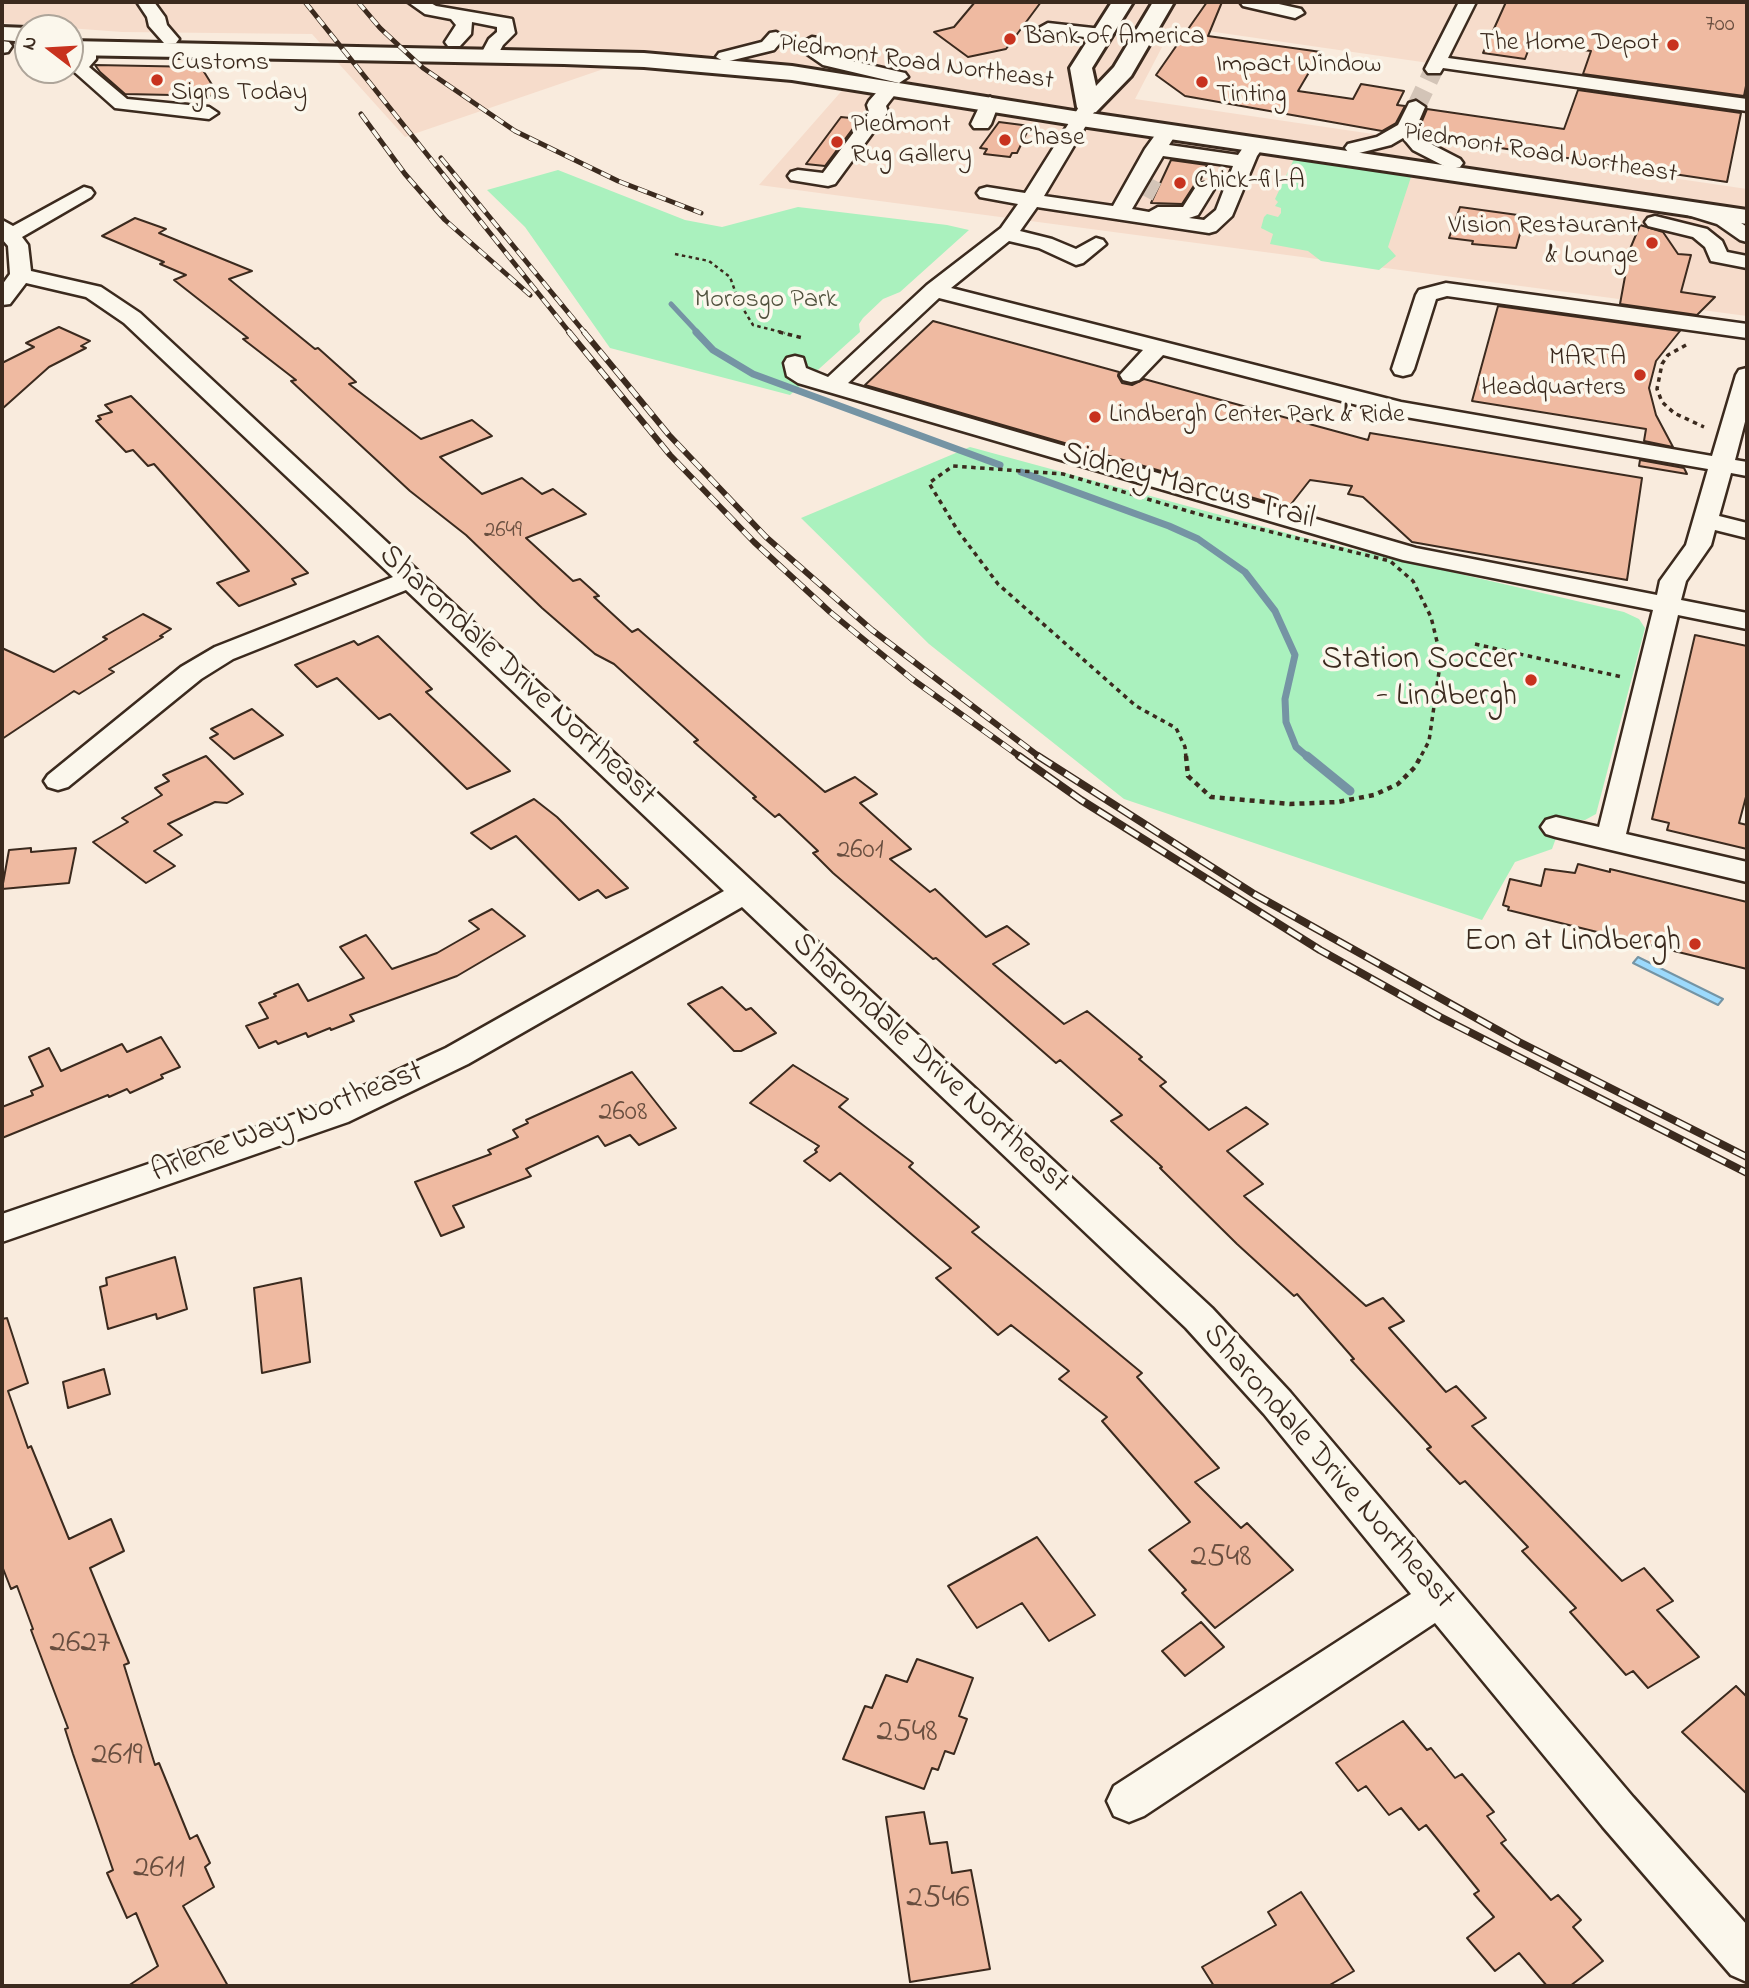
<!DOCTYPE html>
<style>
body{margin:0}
#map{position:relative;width:1749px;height:1988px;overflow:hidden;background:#f9ebdd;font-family:"Indie Flower",sans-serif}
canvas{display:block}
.frame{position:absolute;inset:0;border:4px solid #3b2a1e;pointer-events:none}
.north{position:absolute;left:14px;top:14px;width:70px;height:70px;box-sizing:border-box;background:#fbf7ec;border:2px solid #aea59a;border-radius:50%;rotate:287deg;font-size:19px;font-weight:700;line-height:28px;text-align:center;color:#3b2a1e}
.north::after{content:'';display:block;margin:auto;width:24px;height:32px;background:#c8321e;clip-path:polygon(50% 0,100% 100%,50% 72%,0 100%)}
</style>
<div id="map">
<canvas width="1749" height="1988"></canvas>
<div class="frame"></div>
<div class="north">N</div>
</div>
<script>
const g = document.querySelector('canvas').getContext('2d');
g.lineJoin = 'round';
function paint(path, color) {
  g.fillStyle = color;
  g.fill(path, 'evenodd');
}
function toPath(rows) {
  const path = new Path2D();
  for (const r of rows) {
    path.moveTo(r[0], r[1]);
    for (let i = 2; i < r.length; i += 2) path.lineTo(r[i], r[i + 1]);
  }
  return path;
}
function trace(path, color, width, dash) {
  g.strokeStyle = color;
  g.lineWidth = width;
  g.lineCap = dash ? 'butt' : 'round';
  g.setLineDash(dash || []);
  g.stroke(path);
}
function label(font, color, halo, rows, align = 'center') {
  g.font = font + ' "Indie Flower",sans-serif';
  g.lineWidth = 7;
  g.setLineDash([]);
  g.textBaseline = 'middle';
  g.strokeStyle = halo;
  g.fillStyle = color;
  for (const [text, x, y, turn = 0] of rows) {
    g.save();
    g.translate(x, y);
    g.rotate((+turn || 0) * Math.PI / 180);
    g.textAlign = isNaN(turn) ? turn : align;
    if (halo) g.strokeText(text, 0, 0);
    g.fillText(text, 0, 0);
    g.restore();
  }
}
const built = toPath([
 [2,2,1747,2,1747,109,1173,26,1135,99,1747,189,1747,316,759,185,846,86,621,63,405,137,312,34,122,32,2,23]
]);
const green = toPath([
 [1294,159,1411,177,1388,247,1396,256,1379,270,1321,261,1308,251,1270,244,1273,234,1261,228,1264,217,1267,214,1278,217,1281,213,1281,208,1275,206,1278,202,1275,199],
 [558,170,685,220,722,227,798,207,947,225,969,230,900,292,883,299,863,318,859,324,860,332,790,395,610,348,525,227,487,190],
 [970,447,1305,538,1624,612,1639,619,1645,628,1596,814,1585,820,1563,819,1552,849,1515,862,1482,920,1124,799,929,644,801,518]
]);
const water = toPath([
 [1638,957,1723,999,1718,1005,1633,963,1638,957]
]);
const streamFar2 = toPath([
 [671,304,698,333]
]);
const streamFar1 = toPath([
 [696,332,713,350,753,374,1000,465],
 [1021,472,1169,526,1198,539,1245,572,1275,611,1295,655,1285,699,1286,722,1296,747,1309,758]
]);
const stream = toPath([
 [1307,756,1350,791]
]);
const building = toPath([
 [975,2,1041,2,1006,49,968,57,934,32,954,27,975,2],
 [1207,2,1222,2,1208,36,1321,52,1298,91,1353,99,1361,84,1404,91,1397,105,1405,106,1396,123,1382,131,1185,96,1156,75,1207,2],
 [1506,2,1747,2,1747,81,1744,96,1583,74,1591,51,1531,43,1525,59,1483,53,1506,2],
 [95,65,201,67,219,96,125,94,100,72,95,65],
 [1578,90,1741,113,1727,182,1427,137,1419,128,1427,109,1564,129,1578,90],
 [841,117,860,119,825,166,806,164,841,117],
 [999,122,1030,126,1017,153,1012,153,1010,157,984,154,987,149,980,148,999,122],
 [1171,160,1207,165,1200,181,1195,184,1182,204,1151,203,1171,160],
 [1460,207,1525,216,1516,248,1472,244,1473,241,1449,238,1460,207],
 [135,218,166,229,159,233,252,271,229,279,315,349,318,348,356,382,349,384,421,439,472,420,492,436,440,457,482,494,522,478,542,494,553,489,586,514,526,538,573,581,580,579,599,596,594,597,632,632,638,629,825,792,855,777,877,794,860,803,911,849,890,859,930,892,935,889,986,937,1007,926,1029,944,993,964,1064,1024,1087,1011,1142,1057,1139,1059,1166,1082,1160,1086,1209,1130,1246,1107,1268,1124,1227,1151,1263,1184,1244,1196,1366,1306,1383,1298,1404,1321,1389,1328,1446,1392,1456,1386,1486,1418,1472,1426,1622,1581,1644,1568,1673,1601,1657,1610,1699,1657,1648,1688,1633,1671,1626,1675,1570,1612,1576,1608,1522,1551,1528,1547,1465,1481,1460,1484,1427,1449,1431,1447,1351,1360,1354,1359,1297,1294,1294,1296,1237,1244,1160,1168,1162,1167,1111,1121,1122,1115,1060,1060,1056,1063,936,958,933,959,833,873,813,853,818,851,779,814,775,817,753,798,756,797,694,742,698,740,614,664,595,654,542,608,466,535,410,491,291,381,296,380,243,339,248,338,174,280,186,275,160,264,164,262,102,236,135,218],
 [1640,225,1663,232,1678,254,1691,255,1681,292,1715,297,1697,315,1620,304,1630,249,1640,225],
 [1498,306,1680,331,1656,361,1649,388,1656,415,1673,447,1644,441,1646,429,1472,401,1498,306],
 [933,321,1119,372,1118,376,1122,383,1132,385,1144,379,1368,440,1370,433,1642,478,1627,580,1412,542,1363,497,1348,494,1352,486,1310,480,1288,508,865,385,933,321],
 [59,327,90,341,81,346,86,348,49,367,2,409,2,363,34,347,26,343,59,327],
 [131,396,308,573,292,579,296,584,239,606,217,583,249,571,154,464,148,466,133,450,126,452,96,421,101,419,98,416,112,412,105,405,131,396],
 [1640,460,1684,468,1687,474,1639,466,1640,460],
 [143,614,171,629,160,636,163,637,109,669,114,672,79,694,74,691,2,739,2,648,54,672,107,639,103,637,143,614],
 [1695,635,1747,646,1747,793,1739,823,1747,825,1747,849,1667,830,1669,823,1652,819,1695,635],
 [378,636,432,689,426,692,510,771,467,789,390,714,379,719,337,678,317,687,295,665,354,641,358,645,378,636],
 [252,709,283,735,234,759,210,738,218,734,211,729,252,709],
 [206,756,243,794,227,803,215,802,168,824,182,835,154,851,175,866,146,883,93,842,128,822,122,818,162,795,155,788,169,781,163,775,206,756],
 [534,799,557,817,628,888,606,898,598,890,579,900,516,836,491,849,471,833,534,799],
 [31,848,31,852,76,848,69,883,2,889,9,850,31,848],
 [1578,864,1610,872,1610,869,1747,902,1747,969,1508,910,1509,907,1503,905,1510,879,1541,886,1545,869,1575,873,1578,864],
 [492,909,525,936,457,976,350,1015,354,1021,331,1030,330,1028,308,1037,306,1033,278,1044,276,1041,259,1048,246,1026,268,1018,259,1003,276,996,274,994,298,984,308,1001,364,978,340,947,366,935,392,969,437,953,479,929,469,921,492,909],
 [722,987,746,1010,751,1008,776,1033,741,1051,734,1051,688,1004,722,987],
 [161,1037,180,1067,161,1075,163,1078,130,1093,127,1089,109,1097,108,1095,2,1138,2,1107,33,1095,31,1091,43,1086,29,1057,49,1048,61,1071,122,1044,127,1052,161,1037],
 [793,1065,848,1099,839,1107,913,1163,909,1167,979,1227,972,1232,1142,1373,1137,1377,1219,1468,1195,1482,1241,1528,1247,1523,1293,1570,1215,1628,1182,1593,1186,1590,1149,1550,1190,1522,1102,1421,1107,1417,1059,1379,1069,1371,1011,1325,998,1335,936,1278,951,1268,840,1173,830,1181,804,1161,817,1152,815,1150,819,1146,750,1103,793,1065],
 [632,1072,676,1128,639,1145,630,1135,605,1146,598,1136,526,1169,531,1176,453,1206,464,1227,441,1236,415,1182,491,1154,488,1150,518,1137,513,1130,528,1123,526,1120,632,1072],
 [175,1257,187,1309,157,1319,156,1314,108,1329,100,1287,107,1285,106,1278,175,1257],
 [301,1278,310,1362,262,1373,254,1288,301,1278],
 [7,1318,28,1383,8,1391,28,1448,31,1446,69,1539,111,1519,124,1551,90,1568,129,1663,124,1665,155,1765,159,1763,190,1839,197,1835,210,1863,205,1867,214,1887,183,1906,228,1986,128,1986,158,1966,136,1913,127,1918,107,1873,113,1870,73,1754,65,1729,68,1728,31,1630,33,1629,17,1586,11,1589,2,1566,2,1319,7,1318],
 [104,1369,110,1394,68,1408,63,1382,104,1369],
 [1037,1537,1095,1615,1049,1641,1022,1603,977,1628,948,1586,1037,1537],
 [1201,1622,1224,1647,1185,1676,1162,1651,1201,1622],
 [917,1659,973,1678,959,1716,967,1719,954,1754,945,1751,938,1770,932,1768,924,1789,843,1759,865,1706,872,1708,886,1675,907,1682,917,1659],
 [1736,1686,1747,1697,1747,1794,1682,1732,1736,1686],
 [1403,1721,1427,1750,1431,1748,1455,1778,1462,1774,1494,1812,1487,1816,1506,1840,1501,1843,1551,1900,1558,1895,1581,1920,1573,1927,1603,1961,1570,1986,1547,1986,1519,1953,1495,1971,1467,1938,1494,1917,1474,1894,1479,1891,1426,1825,1419,1830,1401,1808,1389,1815,1366,1786,1358,1791,1336,1763,1403,1721],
 [924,1812,930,1844,947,1842,952,1873,971,1870,990,1969,910,1982,886,1817,924,1812],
 [1301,1892,1354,1971,1328,1986,1214,1986,1202,1967,1276,1925,1268,1912,1301,1892]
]);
const minorTunnel = toPath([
 [1416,107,1434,69],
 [1144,196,1155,175]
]);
const pathFar2 = toPath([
 [675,254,709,261,730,277,739,302,753,325,785,333]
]);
const pathFar1 = toPath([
 [779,332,803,338],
 [1686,345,1668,355,1662,364,1657,389,1662,402,1674,413,1704,427],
 [1475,644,1622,677],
 [1186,758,1185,747,1176,728,1136,706,998,584,958,531,929,483,953,466,1063,474,1198,514,1390,561,1413,581,1431,617,1441,658,1429,741,1420,758]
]);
const path = toPath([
 [1186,756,1188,776,1211,797,1290,804,1338,802,1374,795,1398,784,1415,767,1421,756]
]);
const minor = toPath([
 [137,2,154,2,165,17,167,25,179,39,176,43,164,43,149,26,147,17,137,2],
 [408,2,429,2,436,6,512,19,515,33,503,45,496,58,484,58,481,54,489,39,497,32,497,27,472,22,471,34,460,46,448,46,445,42,456,25,451,19,425,14,408,2],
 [1240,2,1270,2,1301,9,1304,13,1295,18,1243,6,1240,2],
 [1459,2,1476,2,1448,58,1747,99,1747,111,1443,68,1440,73,1428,73,1425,69,1459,2],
 [1048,23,1102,29,1111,34,1102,39,1042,32,1039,28,1048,23],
 [776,32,785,37,774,50,725,62,716,57,719,53,762,42,770,33,776,32],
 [812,37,818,38,824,51,835,57,905,73,908,77,899,83,823,65,807,54,803,42,812,37],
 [2,41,9,42,12,46,8,52,2,53,2,41],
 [87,43,96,48,96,59,89,67,127,99,209,107,218,113,209,119,115,108,70,68,78,58,78,48,87,43],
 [891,82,900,88,886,106,888,112,835,184,828,186,791,180,788,176,791,172,798,170,823,173,869,112,867,105,869,101,884,84,891,82],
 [990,97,999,103,991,124,988,128,974,128,971,124,981,103,990,97],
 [1088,101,1097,107,1044,196,1113,206,1145,149,1161,127,1168,125,1178,131,1169,145,1238,155,1249,139,1263,139,1266,143,1257,156,1232,216,1216,231,1209,233,1037,207,1020,231,1052,239,1076,249,1096,238,1103,240,1106,244,1083,263,1076,265,1039,248,1009,241,951,288,1401,402,1712,456,1736,375,1739,370,1747,368,1747,414,1735,460,1747,462,1747,476,1731,473,1719,516,1747,523,1747,538,1715,530,1711,545,1686,581,1681,600,1747,613,1747,629,1678,615,1626,834,1747,862,1747,882,1556,837,1546,834,1541,827,1546,820,1556,817,1599,827,1653,610,1403,560,798,383,787,376,784,363,787,358,795,356,803,358,806,368,828,377,927,285,1001,228,1018,204,980,197,977,193,980,189,987,187,1025,193,1079,107,1088,101],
 [1163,156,1233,166,1216,210,1204,220,1189,218,1198,215,1214,189,1211,185,1204,183,1197,185,1183,207,1158,207,1149,212,1132,209,1163,156],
 [939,298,1143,350,1120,375,1123,380,1131,382,1139,380,1163,355,1400,416,1708,469,1686,545,1660,581,1657,595,1416,548,848,383,939,298],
 [1416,101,1425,107,1416,128,1427,142,1460,159,1463,163,1460,167,1446,167,1413,150,1403,138,1391,145,1355,154,1348,152,1345,148,1348,144,1377,137,1398,125,1409,103,1416,101],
 [84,187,91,189,94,193,91,197,22,237,28,245,31,271,101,287,140,313,1212,1308,1290,1392,1633,1797,1747,1925,1747,1982,1731,1975,1603,1827,1435,1623,1144,1816,1129,1822,1114,1816,1107,1801,1114,1786,1411,1594,1264,1414,1186,1328,742,907,468,1064,348,1122,2,1242,2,1214,324,1104,446,1048,724,891,406,590,233,659,201,679,68,787,58,790,48,787,44,781,48,775,181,667,215,647,393,577,124,323,86,297,26,283,10,304,2,305,2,285,10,274,8,246,2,239,2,220,13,226,84,187],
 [1685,202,1731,216,1747,227,1747,242,1740,240,1717,224,1678,212,1675,208,1678,204,1685,202],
 [1655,216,1707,229,1722,241,1727,252,1747,256,1747,268,1711,261,1705,247,1693,237,1648,226,1645,222,1648,218,1655,216],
 [1446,283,1747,324,1747,338,1447,296,1436,299,1414,369,1411,374,1403,376,1395,374,1392,369,1416,295,1419,290,1446,283]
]);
const major = toPath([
 [1112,2,1133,2,1092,68,1096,86,1114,67,1153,2,1174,2,1131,76,1096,112,1090,113,1747,210,1747,224,1081,126,792,80,644,67,564,64,70,55,70,41,644,53,792,66,1080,112,1077,107,1070,68,1112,2],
 [2,27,28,28,28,42,2,40,2,27]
]);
const railFar2 = toPath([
 [305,2,570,333],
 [358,2,380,28,423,68,515,131,618,181,701,213],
 [361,114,405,174,445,220,530,295],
 [441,158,585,333]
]);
const railFar1 = toPath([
 [569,332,670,455,754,542,830,612,912,679,1022,758],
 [584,332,669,435,766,537,872,630,1041,758]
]);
const rail = toPath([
 [1019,756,1081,800,1320,950,1440,1017,1747,1173],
 [1038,756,1254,894,1519,1042,1747,1157]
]);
const markers = [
 [1010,39,7,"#c8321e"],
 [1673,45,7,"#c8321e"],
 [157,80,7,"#c8321e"],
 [1202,82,7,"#c8321e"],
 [1005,140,7,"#c8321e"],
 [837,142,7,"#c8321e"],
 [1180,183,7,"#c8321e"],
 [1652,243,7,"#c8321e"],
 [1640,375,7,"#c8321e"],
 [1095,417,7,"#c8321e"],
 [1531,680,7,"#c8321e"],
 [1695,944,7,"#c8321e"]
];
const farNumbernames = [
 ["700",1720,26],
 ["2649",503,532]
];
const farPoinames = [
 ["Bank of America",1024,39],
 ["The Home Depot",1659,45,"right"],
 ["Customs",171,65],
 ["Signs Today",171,95],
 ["Impact Window",1216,67],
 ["Tinting",1216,97],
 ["Piedmont",851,127],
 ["Rug Gallery",851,157],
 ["Chase",1019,140],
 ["Chick-fil-A",1194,183],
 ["Vision Restaurant",1638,228,"right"],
 ["& Lounge",1638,258,"right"],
 ["MARTA",1626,360,"right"],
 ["Headquarters",1626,390,"right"],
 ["Lindbergh Center Park & Ride",1109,417]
];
const farStreetnames = [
 ["Piedmont Road Northeast",916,64,8],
 ["Piedmont Road Northeast",1540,155,9]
];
const farParknames = [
 ["Morosgo Park",766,302]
];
const numberNames = [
 ["2601",860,852],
 ["2608",623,1114]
];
const streetNames = [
 ["Sidney Marcus Trail",1188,488,15],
 ["Sharondale Drive Northeast",516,677,43],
 ["Sharondale Drive Northeast",929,1065,43],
 ["Arlene Way Northeast",288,1124,-21],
 ["Sharondale Drive Northeast",1327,1468,49]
];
const poiNames = [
 ["Station Soccer",1517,662],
 ["- Lindbergh",1517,699],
 ["Eon at Lindbergh",1681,944]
];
const nearNumbernames = [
 ["2548",1221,1560],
 ["2627",80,1646],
 ["2548",907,1735],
 ["2619",117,1758],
 ["2611",159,1871],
 ["2546",938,1901]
];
paint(built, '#f6dccb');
paint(green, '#aaf1be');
paint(water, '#9cdafd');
trace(water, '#7594a4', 2);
trace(streamFar2, '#7594a4', 5);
trace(streamFar1, '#7594a4', 7);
trace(stream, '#7594a4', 9);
paint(building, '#efbaa1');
trace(building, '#3b2a1e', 2);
trace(minorTunnel, '#d3c4b7', 19, [19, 10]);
trace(minor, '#3b2a1e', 5);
trace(major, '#3b2a1e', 6);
trace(pathFar2, '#3b2a1e', 2.5, [3.5, 3.5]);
trace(pathFar1, '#3b2a1e', 3.5, [4.5, 4.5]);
trace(path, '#3b2a1e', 4.5, [5, 5]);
paint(minor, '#fbf7ec');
paint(major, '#fbf7ec');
trace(railFar2, '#3b2a1e', 5);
trace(railFar1, '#3b2a1e', 6);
trace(rail, '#3b2a1e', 8);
trace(railFar2, '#fbf7ec', 3.5, [10]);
trace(railFar1, '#fbf7ec', 4.5, [12]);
trace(rail, '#fbf7ec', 5, [16]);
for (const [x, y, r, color] of markers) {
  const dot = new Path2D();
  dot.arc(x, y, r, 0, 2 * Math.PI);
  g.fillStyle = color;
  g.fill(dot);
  trace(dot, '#fbf7ec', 2.5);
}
label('23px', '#684e3f', null, farNumbernames);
label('26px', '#3b2a1e', '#fbf7ec', farPoinames, 'left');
label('26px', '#3b2a1e', '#fbf7ec', farStreetnames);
label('26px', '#51523e', '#fbf7ec', farParknames);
label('28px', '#684e3f', null, numberNames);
label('32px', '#3b2a1e', '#fbf7ec', streetNames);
label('32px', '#3b2a1e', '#fbf7ec', poiNames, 'right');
label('33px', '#684e3f', null, nearNumbernames);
</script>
